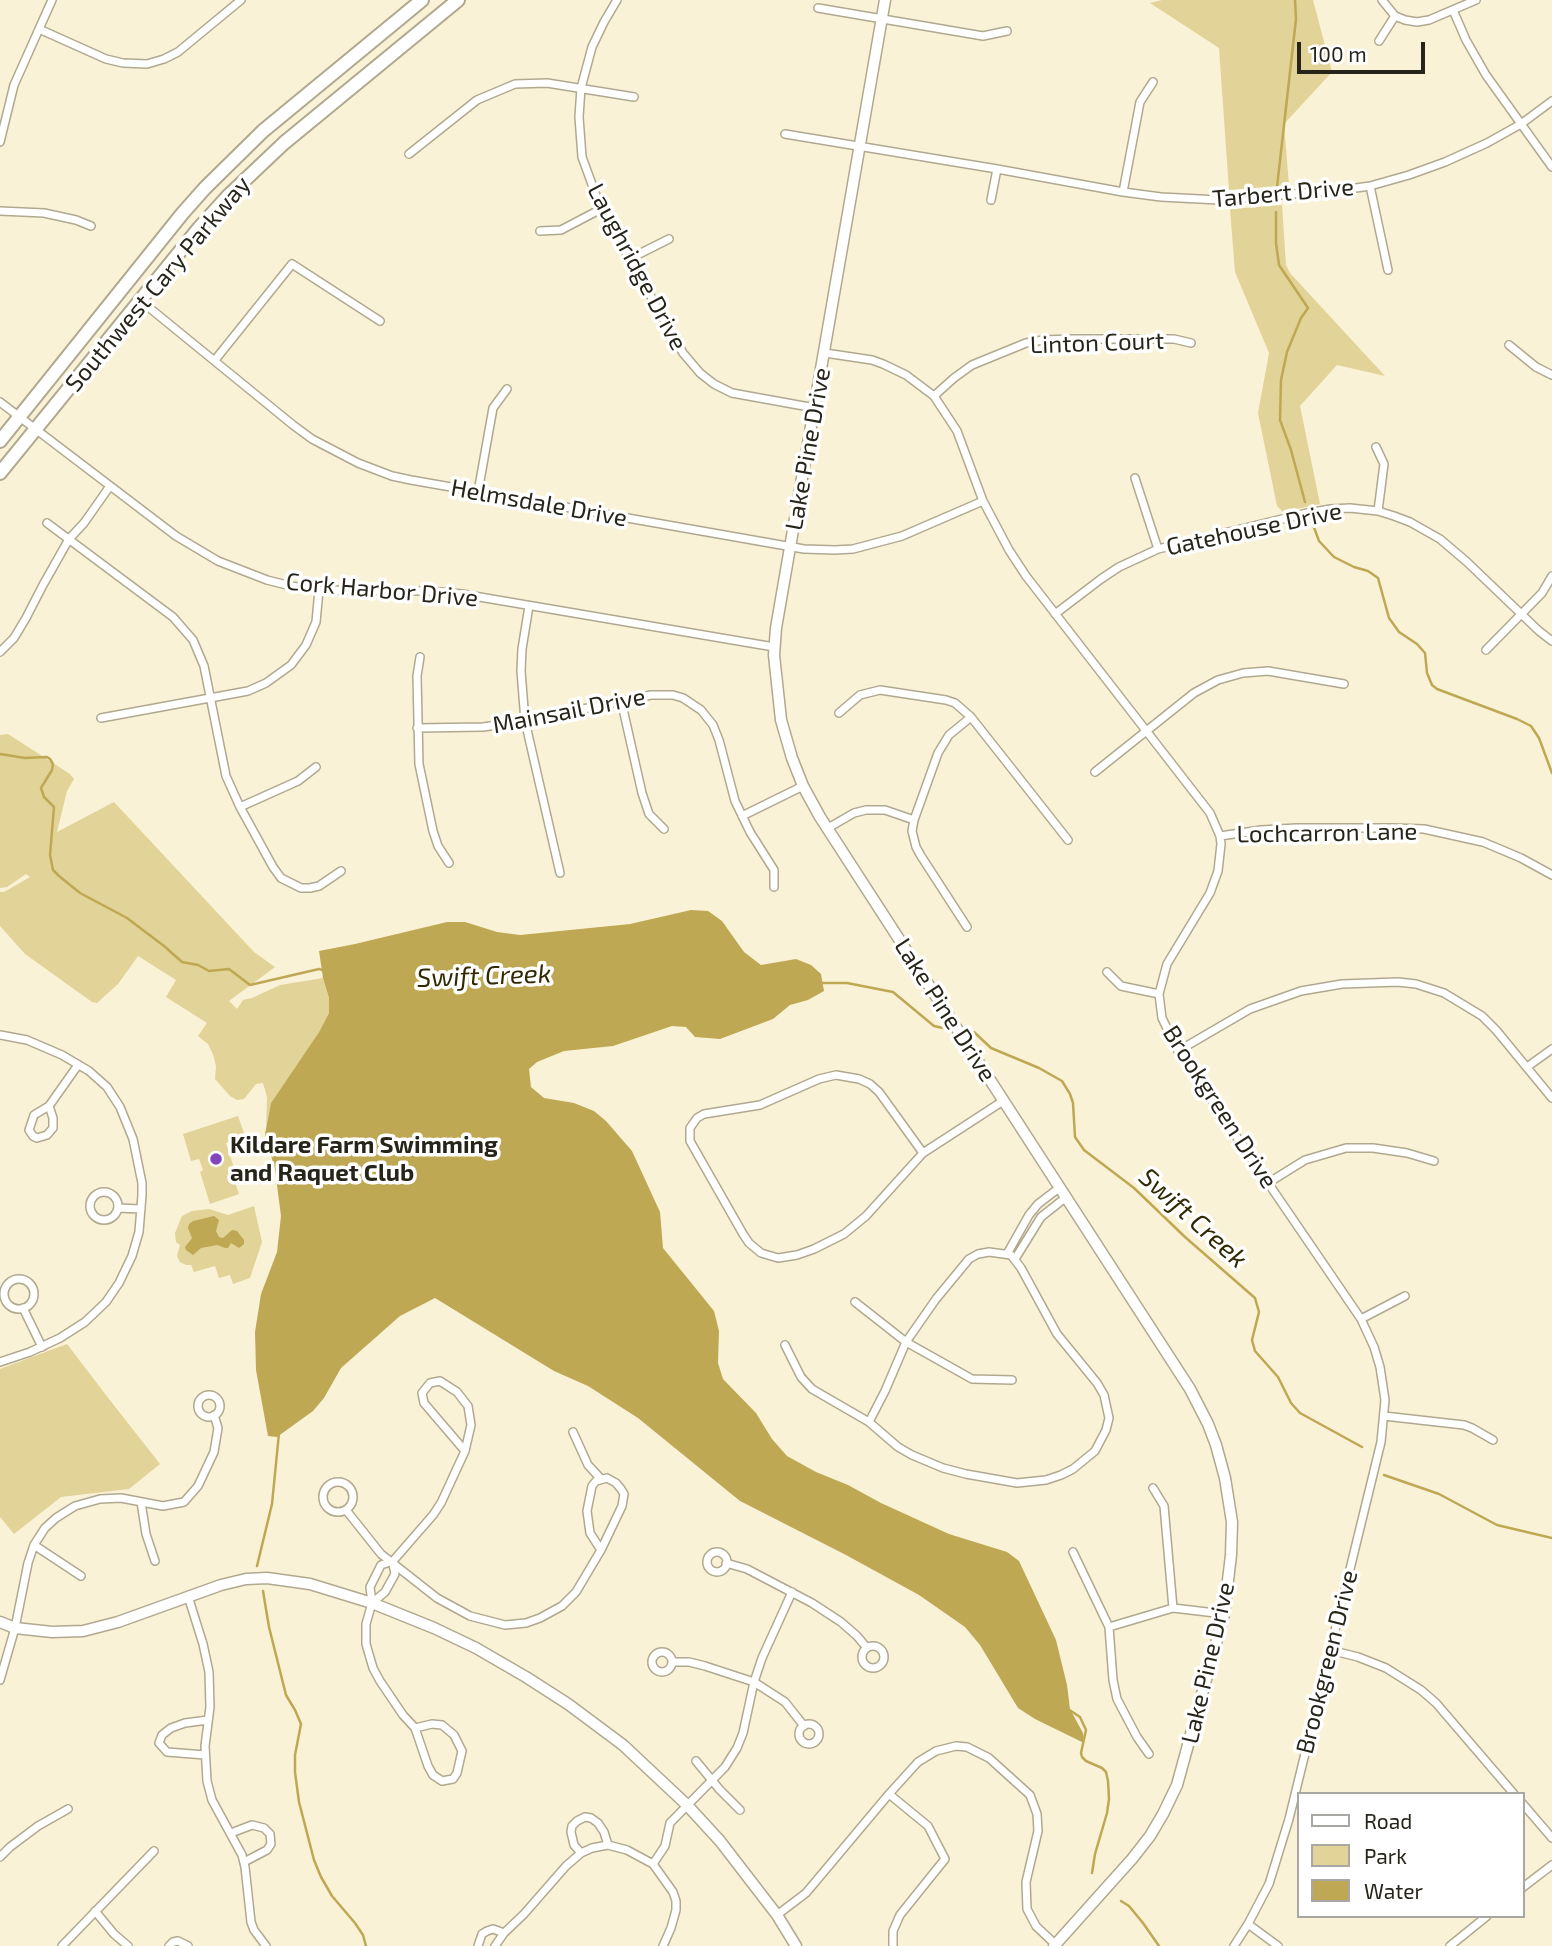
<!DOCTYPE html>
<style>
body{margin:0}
#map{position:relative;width:1552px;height:1946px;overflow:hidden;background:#faf2d7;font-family:"Exo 2",sans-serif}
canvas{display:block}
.legend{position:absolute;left:1297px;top:1792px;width:228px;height:126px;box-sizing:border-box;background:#fff;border:2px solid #a9a7a3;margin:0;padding:9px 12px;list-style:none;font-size:21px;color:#27241a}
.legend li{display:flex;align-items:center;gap:14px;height:35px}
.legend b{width:35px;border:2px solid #a9a7a3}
.scale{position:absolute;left:1297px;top:42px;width:128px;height:32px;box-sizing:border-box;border:4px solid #27241a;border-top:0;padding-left:9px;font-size:21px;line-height:24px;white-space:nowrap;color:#27241a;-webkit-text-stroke:5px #fff;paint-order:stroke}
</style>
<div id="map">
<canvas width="1552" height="1946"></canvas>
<ul class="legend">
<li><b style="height:9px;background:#fff"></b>Road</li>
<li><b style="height:19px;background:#e2d398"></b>Park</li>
<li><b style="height:19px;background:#bea853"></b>Water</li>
</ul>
<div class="scale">100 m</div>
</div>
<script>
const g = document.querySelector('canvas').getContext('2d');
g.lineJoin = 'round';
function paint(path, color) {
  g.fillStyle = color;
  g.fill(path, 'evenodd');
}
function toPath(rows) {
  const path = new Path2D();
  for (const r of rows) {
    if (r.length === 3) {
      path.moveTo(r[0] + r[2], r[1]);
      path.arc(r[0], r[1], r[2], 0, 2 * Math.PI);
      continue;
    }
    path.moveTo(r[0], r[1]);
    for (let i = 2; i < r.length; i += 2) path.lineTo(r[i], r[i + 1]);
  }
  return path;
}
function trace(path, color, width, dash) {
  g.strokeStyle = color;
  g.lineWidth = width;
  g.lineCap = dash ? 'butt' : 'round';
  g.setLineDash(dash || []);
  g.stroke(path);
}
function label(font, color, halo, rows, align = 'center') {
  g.font = font + ' "Exo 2",sans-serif';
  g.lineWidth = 7;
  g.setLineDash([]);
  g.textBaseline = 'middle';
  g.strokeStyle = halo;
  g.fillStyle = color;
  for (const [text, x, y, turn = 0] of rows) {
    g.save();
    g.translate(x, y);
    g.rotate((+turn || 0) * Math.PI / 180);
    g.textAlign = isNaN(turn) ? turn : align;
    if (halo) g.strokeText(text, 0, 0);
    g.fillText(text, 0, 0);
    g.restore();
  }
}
const green = toPath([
 [1162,0,1313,0,1332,72,1284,124,1289,185,1229,190,1219,48,1150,3],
 [1282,205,1286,265,1290,273,1385,376,1337,365,1300,406,1320,504,1283,512,1277,506,1258,413,1269,353,1235,272,1230,209],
 [8,734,70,774,74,779,67,791,57,832,114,802,254,952,275,967,229,1001,237,1009,243,1000,252,998,280,985,323,978,329,998,329,1013,319,1032,271,1103,266,1128,267,1097,263,1083,256,1084,244,1099,237,1100,230,1096,215,1079,216,1066,213,1054,208,1044,198,1036,207,1023,166,997,176,980,138,956,118,984,97,1003,92,1002,25,954,0,926,0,892,4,892,30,877,26,874,7,887,0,888,0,735],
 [238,1116,245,1136,226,1143,235,1171,229,1174,230,1177,233,1176,239,1194,210,1204,200,1172,203,1170,199,1159,191,1161,183,1134],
 [254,1206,262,1242,250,1278,233,1284,230,1275,219,1278,215,1266,194,1272,191,1265,186,1265,180,1262,177,1256,180,1245,176,1242,175,1233,182,1216,192,1211,209,1209,228,1215],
 [67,1344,109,1399,160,1464,129,1489,61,1497,14,1534,0,1517,0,1369]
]);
const water = toPath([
 [691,910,708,911,722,921,744,952,761,965,796,959,811,965,821,974,824,991,808,1000,790,1005,773,1019,720,1039,695,1037,686,1027,672,1026,613,1046,564,1051,537,1062,529,1069,531,1087,544,1098,574,1103,594,1111,606,1121,632,1151,660,1212,663,1248,714,1311,719,1331,718,1363,723,1379,756,1413,772,1439,787,1456,816,1472,848,1485,881,1503,949,1534,1007,1552,1019,1561,1056,1640,1067,1685,1070,1709,1083,1733,1084,1743,1035,1719,1018,1708,980,1645,965,1627,919,1595,846,1555,740,1501,638,1418,588,1386,554,1371,435,1298,400,1316,341,1368,324,1398,313,1411,277,1437,268,1436,256,1370,255,1332,261,1294,277,1252,281,1216,275,1170,265,1134,271,1103,319,1032,329,1013,329,998,323,978,319,951,355,944,447,922,465,922,497,932,520,935,630,924],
 [214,1216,219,1220,216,1231,219,1237,223,1238,232,1230,237,1231,244,1240,244,1244,239,1248,231,1243,228,1248,225,1248,217,1245,201,1248,193,1255,186,1250,185,1247,192,1238,188,1228,189,1224,193,1221]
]);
const stream = toPath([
 [1277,187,1296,19,1295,0],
 [1276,212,1276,243,1279,265,1308,308,1301,318,1287,352,1281,380,1280,420,1291,450,1305,502],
 [1312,522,1319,541,1334,557,1354,567,1368,571,1378,578,1389,618,1399,632,1417,644,1425,653,1427,673,1432,685,1437,689,1517,719,1531,726,1539,738,1552,773],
 [0,754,25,758,47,757,50,759,53,764,52,770,41,788,44,797,54,807,50,855,53,870,59,876,80,893,127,918,164,946,182,962,198,965,209,971,229,969,250,985,319,969,325,971],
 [820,983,847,983,893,992,934,1026,943,1028],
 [974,1032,991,1048,1039,1068,1062,1081,1070,1094,1073,1103,1075,1137,1084,1150,1134,1188,1185,1237,1255,1298,1259,1312,1252,1340,1255,1351,1278,1377,1291,1403,1300,1413,1362,1447],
 [1384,1475,1439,1494,1497,1525,1552,1538],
 [257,1566,272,1504,279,1433],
 [263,1591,269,1627,286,1695,295,1710,301,1724,295,1755,295,1772,299,1802,314,1860,321,1877,332,1896,355,1923,363,1935,366,1946],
 [1068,1709,1080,1717,1086,1730,1081,1753,1082,1757,1086,1761,1102,1768,1106,1772,1108,1781,1109,1799,1107,1813,1095,1854,1092,1873],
 [1121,1901,1129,1906,1143,1923,1159,1946]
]);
const minor = toPath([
 [617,0,604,22,592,47,581,88,579,117,582,157,601,209,683,353,700,373,714,384,732,393,815,408],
 [1382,0,1395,16,1405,20,1417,22,1429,20,1476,0],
 [818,8,983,36,1007,31],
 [1453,10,1466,40,1486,75,1552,167],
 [39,29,106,59,123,63,147,64,164,59,178,52,241,0],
 [1379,41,1395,16],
 [785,134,997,169,1123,192,1161,197,1219,200,1342,190,1370,186,1409,175,1445,162,1487,143,1521,124,1552,101],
 [0,142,14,85,52,0],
 [409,154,477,100,515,84,547,83,634,97],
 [1370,186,1388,270],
 [1123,192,1140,102,1153,82],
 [991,200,997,169],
 [0,211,44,213,76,220,91,226],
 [540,231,561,230,601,209],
 [629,259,669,239],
 [141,301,293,425,312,439,358,463,392,476,411,480,804,549,835,550,853,549,902,536,983,501],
 [1509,345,1536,367,1552,375],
 [825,353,872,360,883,364,906,375,934,396,957,431,983,501,1009,550,1026,576,1210,813,1220,836,1221,844,1218,871,1210,893,1167,964,1159,994,1162,1018,1178,1051,1361,1319,1374,1347,1380,1367,1385,1400,1381,1442,1289,1819,1269,1884,1248,1924,1234,1946],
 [215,360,292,264,380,321],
 [934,396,954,378,972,365,1026,343,1043,340,1074,339,1174,339,1191,343],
 [0,402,176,536,218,561,267,580,291,586,319,590,429,591,462,594,774,647],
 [1376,447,1384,464,1378,511],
 [1135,478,1158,549],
 [478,492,493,408,507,389],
 [47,523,173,617,193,640,204,666,226,776,240,807,273,867,281,878,301,888,310,888,319,886,341,871],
 [529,606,522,649,521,671,525,721,560,873],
 [1055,614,1101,579,1119,567,1158,549,1307,513,1331,509,1350,508,1378,511,1394,516,1410,522,1440,539,1467,562,1539,631,1552,641],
 [1486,650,1542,593,1552,576],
 [0,652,14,638,26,618,43,585,69,539,84,523,110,486],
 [420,657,417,676,419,764,433,831,438,846,449,863],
 [621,700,642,793,649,814,664,829],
 [839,713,860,695,880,690,946,700,955,703,971,717,1068,840],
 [101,718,248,691,266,683,291,665,306,645,316,622,319,590],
 [417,728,483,727,525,721,651,695,673,695,683,698,701,710,713,725,719,740,735,801,750,832,774,870,774,887],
 [1095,772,1194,693,1218,680,1243,673,1268,671,1344,684],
 [240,807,298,781,316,767],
 [742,816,803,786],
 [828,828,854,813,866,810,885,810,914,820],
 [1220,836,1261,830,1296,828,1392,828,1424,829,1483,842,1521,858,1552,875],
 [967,927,921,856,916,847,912,831,914,820,938,753,949,735,971,717],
 [1107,972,1121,986,1159,994],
 [0,1035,27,1040,62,1055,89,1071,107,1087,120,1107,133,1139,142,1183,142,1195,139,1232,132,1256,119,1283,106,1302,85,1322,60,1338,30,1352,0,1362],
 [1178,1051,1250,1009,1301,991,1342,984,1398,982,1416,984,1444,993,1482,1016,1496,1030,1552,1098],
 [1527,1067,1552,1049],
 [836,1075,859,1079,870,1084,879,1092,923,1153,866,1216,844,1234,814,1249,797,1255,778,1258,761,1253,749,1243,743,1234,690,1141,690,1128,697,1118,704,1114,760,1105,819,1079,836,1075],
 [49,1106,53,1118,53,1128,47,1135,37,1138,33,1136,29,1130,34,1115,49,1106,78,1065],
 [923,1153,1003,1101],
 [1268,1183,1305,1160,1346,1148,1373,1148,1407,1153,1434,1161],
 [104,1206,14],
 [118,1208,141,1209],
 [1007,1254,1029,1215,1038,1204,1059,1188],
 [1015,1259,1041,1217,1065,1198],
 [19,1294,15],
 [855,1302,906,1342,972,1379,1012,1380],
 [23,1308,42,1347],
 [1361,1319,1405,1296],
 [785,1345,801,1377,812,1389,869,1422,898,1447,912,1455,943,1468,966,1474,1017,1483,1046,1480,1061,1475,1073,1469,1095,1451,1106,1430,1109,1418,1104,1395,1097,1383,1057,1334,1021,1268,1011,1255,989,1252,978,1254,969,1259,936,1299,906,1342,885,1391,869,1422],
 [209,1406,11],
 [1384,1416,1464,1425,1472,1428,1493,1440],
 [573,1432,588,1465,601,1479],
 [338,1497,15],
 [1153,1488,1164,1506,1173,1608],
 [141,1502,146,1534,155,1561],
 [346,1510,381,1554,437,1598,470,1616,505,1625,526,1623,540,1618,562,1606,576,1592,601,1550,622,1506,624,1494,621,1489,616,1483,607,1478,596,1481,592,1486,587,1511,590,1533,601,1550],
 [34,1545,81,1576],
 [1073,1552,1109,1627,1113,1680,1117,1699,1137,1737,1149,1754],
 [717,1562,10],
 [726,1563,747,1569,812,1603,841,1622,857,1636,867,1648],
 [188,1596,203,1644,209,1672,210,1707,205,1746,207,1781,212,1800,242,1855,245,1867,251,1922,254,1930,266,1946],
 [372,1603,385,1592,395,1574,393,1564],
 [1109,1627,1173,1608,1224,1614],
 [873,1657,11],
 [1330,1650,1358,1657,1386,1668,1421,1690,1436,1703,1514,1794],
 [662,1662,10],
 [672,1662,689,1662,705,1666,754,1682,785,1702,804,1726],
 [0,1680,15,1628,28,1563,34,1545,45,1528,56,1518,75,1506,100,1499,121,1498,163,1506,184,1502,198,1486,214,1452,218,1428,214,1415],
 [809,1734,10],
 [415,1728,432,1724,442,1725,454,1735,462,1751,457,1773,453,1779,442,1781,433,1775,428,1766,415,1728,403,1715,380,1681,373,1668,366,1644,366,1624,372,1603,370,1587,381,1565,393,1561,433,1515,441,1503,465,1451,471,1425,468,1406,457,1392,440,1381,430,1383,422,1393,424,1403,465,1451],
 [205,1755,167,1752,159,1743,162,1735,171,1728,185,1723,208,1720],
 [696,1761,720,1790,740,1810],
 [889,1794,928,1826,945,1859,900,1915,893,1931,893,1946],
 [1522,1803,1552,1838],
 [231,1833,252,1825,264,1828,270,1834,271,1844,267,1850,244,1862],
 [581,1853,574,1845,571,1832,572,1826,577,1821,585,1817,591,1818,598,1823,604,1832,608,1845],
 [0,1857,10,1847,38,1826,68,1809],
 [653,1864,665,1846,670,1823,725,1767,737,1748,743,1733,754,1682,762,1658,792,1592],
 [1522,1888,1552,1865],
 [95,1911,114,1934,128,1946],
 [777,1915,806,1893,889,1794,918,1762,936,1751,956,1746,967,1747,989,1758,1030,1795,1037,1814,1038,1831,1026,1882,1027,1909,1036,1926,1056,1945],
 [1248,1924,1278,1946],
 [62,1946,154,1851],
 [169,1946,173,1942,178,1941,188,1946],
 [478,1946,482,1934,487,1931,493,1929,504,1933],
 [495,1946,504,1933,524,1914,566,1866,581,1853,592,1848,608,1845,627,1850,653,1864,673,1892,676,1901,676,1910,671,1928,663,1946],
 [1450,1946,1487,1916]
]);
const tertiary = toPath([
 [885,0,776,628,774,655,781,720,792,758,803,786,820,817,1190,1389,1208,1424,1216,1445,1225,1478,1232,1522,1231,1555,1224,1614,1177,1785,1163,1814,1150,1836,1132,1859,1054,1946],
 [0,1622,15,1628,52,1632,83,1631,118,1622,221,1585,246,1579,267,1578,310,1584,372,1603,434,1628,476,1648,526,1677,568,1704,623,1745,687,1805,720,1841,777,1915,796,1946]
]);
const primary = toPath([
 [0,441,182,214,205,188,263,131,422,0],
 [0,473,199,228,228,196,284,143,458,0]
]);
const markers = [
 [216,1159,7,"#8345bb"]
];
const streetNames = [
 ["Tarbert Drive",1283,193,-5],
 ["Laughridge Drive",637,267,62],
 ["Southwest Cary Parkway",158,284,-50],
 ["Linton Court",1097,343,-2],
 ["Lake Pine Drive",808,449,-80],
 ["Helmsdale Drive",539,503,10],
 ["Gatehouse Drive",1254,529,-12],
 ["Cork Harbor Drive",382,590,5],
 ["Mainsail Drive",569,711,-11],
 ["Lochcarron Lane",1327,833,-1],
 ["Lake Pine Drive",945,1010,57],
 ["Brookgreen Drive",1220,1107,57],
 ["Brookgreen Drive",1327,1662,-76],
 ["Lake Pine Drive",1208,1663,-77]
];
const poiNames = [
 ["Kildare Farm Swimming",230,1145],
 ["and Raquet Club",230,1173]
];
const waterNames = [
 ["Swift Creek",484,976,-2],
 ["Swift Creek",1193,1218,42]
];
paint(green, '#e2d398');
paint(water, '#bea853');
trace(stream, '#bea853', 2.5);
trace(minor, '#b0a98f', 10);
trace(tertiary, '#b0a98f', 13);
trace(primary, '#b0a98f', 16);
trace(minor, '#fff', 7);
trace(tertiary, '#fff', 10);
trace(primary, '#fff', 12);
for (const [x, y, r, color] of markers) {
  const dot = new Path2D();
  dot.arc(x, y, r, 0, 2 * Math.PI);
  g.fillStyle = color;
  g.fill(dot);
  trace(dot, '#fff', 2.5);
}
label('24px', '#27241a', '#fff', streetNames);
label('bold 24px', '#27241a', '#fff', poiNames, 'left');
label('italic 26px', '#322903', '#fff', waterNames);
</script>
